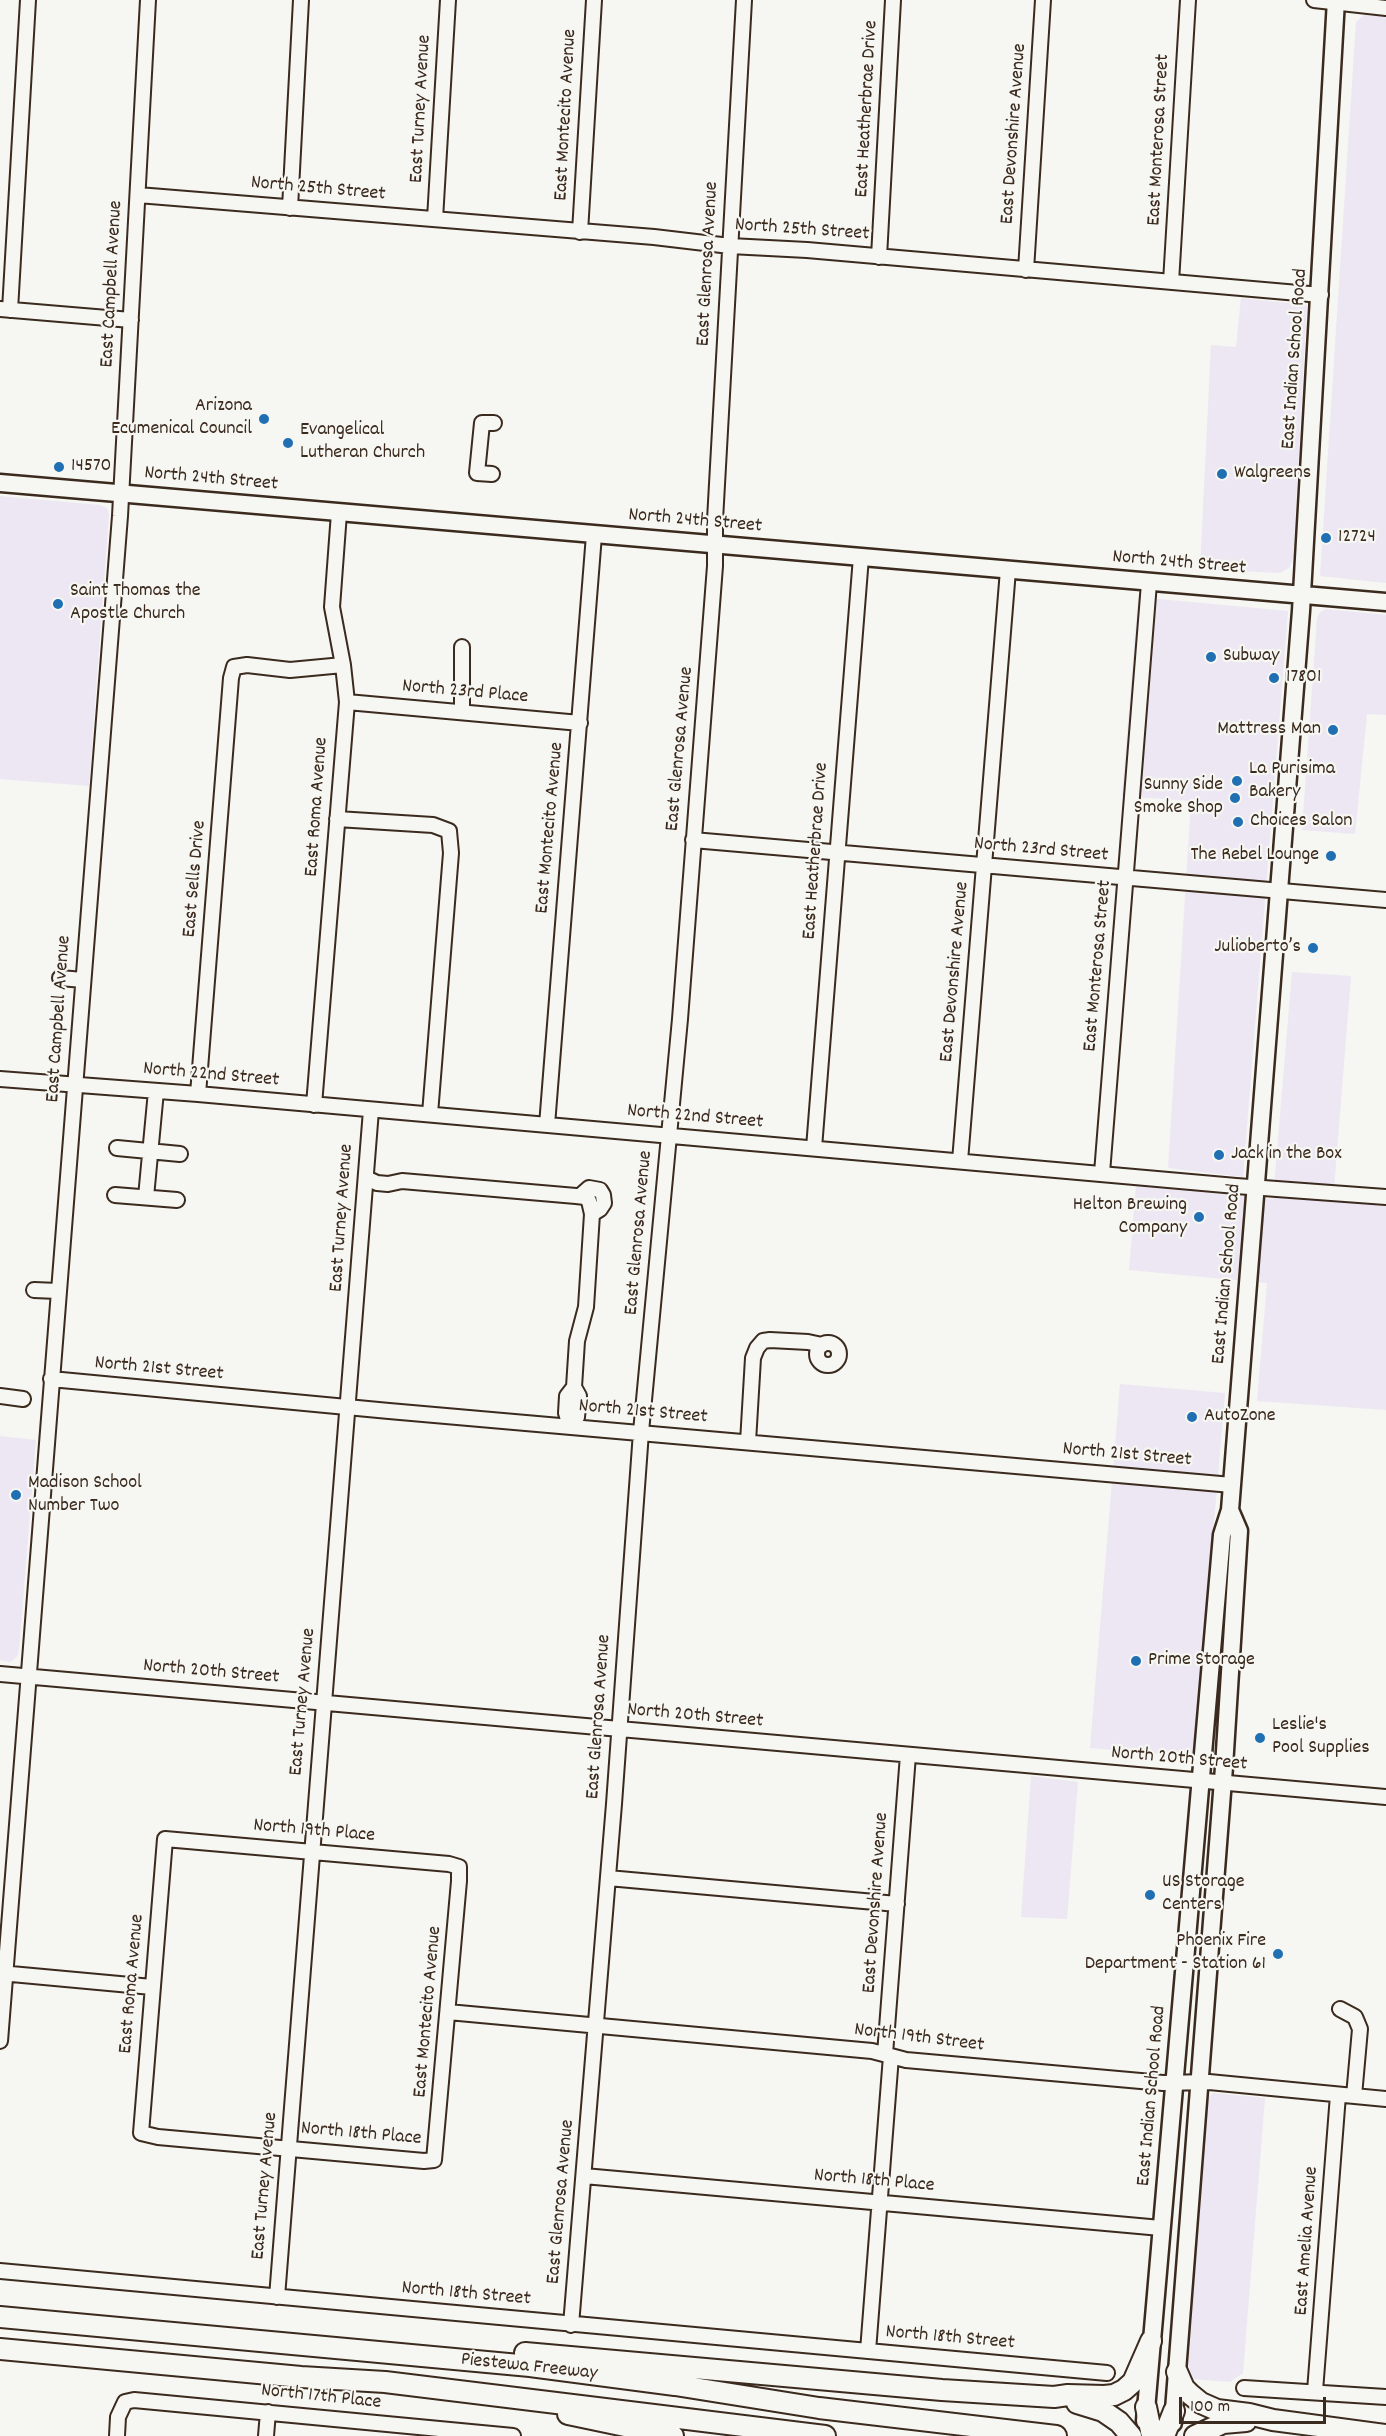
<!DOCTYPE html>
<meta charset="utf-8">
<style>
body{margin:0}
#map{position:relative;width:1386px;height:2436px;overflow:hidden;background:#f6f6f2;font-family:Dekko,sans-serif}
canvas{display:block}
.scale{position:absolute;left:1179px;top:2397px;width:147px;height:27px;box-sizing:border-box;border:3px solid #3b2a1e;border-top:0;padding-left:8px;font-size:18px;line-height:21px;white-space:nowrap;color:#3b2a1e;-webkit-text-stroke:4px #f6f6f2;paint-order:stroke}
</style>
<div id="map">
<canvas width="1386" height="2436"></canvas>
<div class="scale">100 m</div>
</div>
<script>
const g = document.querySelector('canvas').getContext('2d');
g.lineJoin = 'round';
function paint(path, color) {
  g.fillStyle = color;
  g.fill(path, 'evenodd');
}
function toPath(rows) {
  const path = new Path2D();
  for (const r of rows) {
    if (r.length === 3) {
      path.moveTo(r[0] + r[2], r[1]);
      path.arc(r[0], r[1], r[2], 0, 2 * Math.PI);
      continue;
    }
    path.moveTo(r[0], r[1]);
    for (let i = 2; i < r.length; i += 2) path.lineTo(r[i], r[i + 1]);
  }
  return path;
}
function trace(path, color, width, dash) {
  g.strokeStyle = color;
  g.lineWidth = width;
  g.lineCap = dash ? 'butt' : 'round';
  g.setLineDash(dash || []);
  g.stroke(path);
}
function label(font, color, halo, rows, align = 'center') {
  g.font = font + ' Dekko,sans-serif';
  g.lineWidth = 4.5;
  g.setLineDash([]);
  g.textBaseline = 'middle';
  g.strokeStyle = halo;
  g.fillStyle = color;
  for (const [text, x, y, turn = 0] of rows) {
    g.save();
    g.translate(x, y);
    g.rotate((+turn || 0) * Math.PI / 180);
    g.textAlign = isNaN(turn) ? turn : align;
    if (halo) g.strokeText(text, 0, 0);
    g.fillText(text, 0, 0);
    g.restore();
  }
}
const built = toPath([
 [1364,15,1386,17,1386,583,1320,576,1356,22],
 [1241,298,1307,305,1293,559,1289,568,1280,573,1200,569,1211,345,1236,347],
 [0,496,100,505,107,508,109,514,89,786,0,779],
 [1138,597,1288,611,1243,1177,1168,1168,1191,801,1122,796],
 [1326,609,1386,615,1386,715,1367,714,1355,834,1302,830,1317,618,1320,612],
 [1292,972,1351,976,1333,1201,1386,1206,1386,1410,1257,1401,1267,1283,1129,1270,1136,1186,1273,1199],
 [1120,1384,1225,1393,1194,1757,1090,1748],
 [0,1436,36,1440,19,1650,17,1657,10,1662,0,1660],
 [1031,1776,1078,1782,1067,1919,1021,1917],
 [1213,2093,1265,2098,1243,2373,1230,2382,1191,2379,1188,2368,1208,2098]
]);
const minor = toPath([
 [1314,0,1386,8],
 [138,195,654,237,730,246,807,250,1321,295],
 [290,208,301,0],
 [435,219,448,0],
 [580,232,594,0],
 [879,257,893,0],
 [1026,270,1043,0],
 [1171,282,1188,0],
 [0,309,131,320],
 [10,310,28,0],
 [492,474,477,473,482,423,494,423],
 [347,702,580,723],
 [462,712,462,647],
 [337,819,433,825,449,831,451,853,430,1114],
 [693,840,1386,900],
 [60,978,83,980],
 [0,1079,198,1094,1236,1186,1386,1197],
 [198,1094,231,678,234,667,247,665,290,670,343,665],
 [314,1105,347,702,343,665,332,607,339,513],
 [547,1125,594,535],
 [117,1148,180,1154],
 [814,1148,861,557],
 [960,1161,1008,570],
 [1102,1173,1149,583],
 [366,1178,377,1183,388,1184,402,1181,576,1196,585,1197,589,1201,592,1214,586,1307,577,1341,574,1387,567,1396,566,1413,570,1426],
 [115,1195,177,1200],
 [580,1196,589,1188,600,1190,603,1195,604,1203,600,1209,592,1214],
 [146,1197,156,1091],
 [34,1290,58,1291],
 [828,1354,11],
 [51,1379,389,1411,1232,1485],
 [0,1396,23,1399],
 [570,1426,577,1417,578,1407,579,1396,574,1387],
 [748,1442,753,1358,757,1348,763,1341,770,1340,808,1342,822,1345],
 [0,1674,1386,1797],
 [165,1839,449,1864,459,1867,459,1881,434,2160,424,2161,158,2137,141,2133,165,1839],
 [608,1878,897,1904],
 [0,1973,152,1987],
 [1340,2009,1355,2017,1360,2029,1354,2096],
 [448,2012,872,2051,906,2060,1163,2083,1209,2082,1386,2099],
 [0,2041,120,516,148,0],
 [885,2054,908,1755],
 [584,2176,1161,2228],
 [0,2271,1107,2373],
 [277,2297,371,1110],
 [571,2325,614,1804,641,1432,680,1019,715,566,715,520,744,0],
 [868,2351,891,2056],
 [1244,2388,1386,2397],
 [1315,2391,1338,2095],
 [117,2436,118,2417,125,2402,134,2400,513,2436],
 [266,2436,268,2412]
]);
const major = toPath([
 [0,483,1386,602],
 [1145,2421,1222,1535,1230,1510,1253,1221,1301,611,1336,0],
 [1173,2423,1224,1767,1239,1531,1230,1510]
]);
const highway = toPath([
 [0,2317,530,2366,675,2385,819,2408,1056,2436],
 [0,2349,301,2377,385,2382,825,2436],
 [525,2353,942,2390,1054,2397,1068,2395,1104,2396,1114,2395,1124,2390,1133,2382,1151,2341],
 [1177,2372,1184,2388,1190,2394,1201,2403,1217,2410,1249,2414,1273,2420,1386,2435],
 [1077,2403,1103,2411,1119,2422,1131,2436],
 [1146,2407,1152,2436],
 [568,2414,673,2436],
 [1164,2436,1174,2411],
 [1195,2436,1223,2423,1246,2421]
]);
const markers = [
 [264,419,6,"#1f6fb2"],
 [288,443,6,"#1f6fb2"],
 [59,467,6,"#1f6fb2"],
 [1222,474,6,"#1f6fb2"],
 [1326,538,6,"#1f6fb2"],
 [58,604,6,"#1f6fb2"],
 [1211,657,6,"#1f6fb2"],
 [1274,678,6,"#1f6fb2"],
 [1333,730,6,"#1f6fb2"],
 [1237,781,6,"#1f6fb2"],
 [1235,798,6,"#1f6fb2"],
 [1238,822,6,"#1f6fb2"],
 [1331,856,6,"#1f6fb2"],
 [1313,948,6,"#1f6fb2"],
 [1219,1155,6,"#1f6fb2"],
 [1199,1217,6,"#1f6fb2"],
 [1192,1417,6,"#1f6fb2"],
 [16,1495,6,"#1f6fb2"],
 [1136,1661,6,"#1f6fb2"],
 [1260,1738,6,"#1f6fb2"],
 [1150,1895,6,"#1f6fb2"],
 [1278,1954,6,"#1f6fb2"]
];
const streetNames = [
 ["East Turney Avenue",422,109,-87],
 ["East Heatherbrae Drive",868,109,-87],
 ["East Montecito Avenue",567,115,-87],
 ["East Devonshire Avenue",1015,134,-86],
 ["East Monterosa Street",1160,140,-87],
 ["North 25th Street",318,190,5],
 ["North 25th Street",802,231,4],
 ["East Glenrosa Avenue",709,264,-87],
 ["East Campbell Avenue",113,284,-87],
 ["East Indian School Road",1296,359,-86],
 ["North 24th Street",211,480,5],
 ["North 24th Street",695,522,5],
 ["North 24th Street",1179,564,5],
 ["North 23rd Place",465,693,5],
 ["East Glenrosa Avenue",681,749,-85],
 ["East Roma Avenue",318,807,-86],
 ["East Montecito Avenue",551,828,-85],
 ["East Heatherbrae Drive",817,851,-86],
 ["North 23rd Street",1041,851,5],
 ["East Sells Drive",196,879,-85],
 ["East Monterosa Street",1099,966,-85],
 ["East Devonshire Avenue",956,972,-85],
 ["East Campbell Avenue",60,1019,-86],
 ["North 22nd Street",211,1076,5],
 ["North 22nd Street",695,1118,5],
 ["East Turney Avenue",343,1218,-86],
 ["East Glenrosa Avenue",640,1233,-85],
 ["East Indian School Road",1228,1274,-85],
 ["North 21st Street",159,1370,5],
 ["North 21st Street",643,1413,5],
 ["North 21st Street",1127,1456,5],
 ["North 20th Street",211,1673,5],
 ["East Turney Avenue",304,1702,-85],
 ["East Glenrosa Avenue",600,1717,-86],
 ["North 20th Street",695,1717,5],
 ["North 20th Street",1179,1760,5],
 ["North 19th Place",314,1832,5],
 ["East Devonshire Avenue",877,1903,-86],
 ["East Roma Avenue",133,1984,-85],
 ["East Montecito Avenue",429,2012,-85],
 ["North 19th Street",919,2039,7],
 ["East Indian School Road",1153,2096,-85],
 ["North 18th Place",361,2135,5],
 ["North 18th Place",874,2182,5],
 ["East Turney Avenue",266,2186,-85],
 ["East Glenrosa Avenue",562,2202,-85],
 ["East Amelia Avenue",1308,2241,-86],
 ["North 18th Street",466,2295,5],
 ["North 18th Street",950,2339,5],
 ["Piestewa Freeway",529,2368,6],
 ["North 17th Place",321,2398,6]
];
const poiNames = [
 ["Arizona",252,407,"right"],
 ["Ecumenical Council",252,430,"right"],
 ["Evangelical",300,431],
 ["Lutheran Church",300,454],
 ["14570",71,467],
 ["Walgreens",1234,474],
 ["12724",1338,538],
 ["Saint Thomas the",70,592],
 ["Apostle Church",70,615],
 ["Subway",1223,657],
 ["17801",1286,678],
 ["Mattress Man",1321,730,"right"],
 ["La Purisima",1249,770],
 ["Bakery",1249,793],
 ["Sunny Side",1223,786,"right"],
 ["Smoke Shop",1223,809,"right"],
 ["Choices Salon",1250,822],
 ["The Rebel Lounge",1319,856,"right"],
 ["Julioberto’s",1301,948,"right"],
 ["Jack in the Box",1231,1155],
 ["Helton Brewing",1187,1206,"right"],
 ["Company",1187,1229,"right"],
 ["AutoZone",1204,1417],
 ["Madison School",28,1484],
 ["Number Two",28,1507],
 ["Prime Storage",1148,1661],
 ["Leslie's",1272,1726],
 ["Pool Supplies",1272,1749],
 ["US Storage",1162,1883],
 ["Centers",1162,1906],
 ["Phoenix Fire",1266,1942,"right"],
 ["Department - Station 61",1266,1965,"right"]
];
paint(built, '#ece7f3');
trace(minor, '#3b2a1e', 18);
trace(major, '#3b2a1e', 21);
trace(highway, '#3b2a1e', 24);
trace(minor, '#f6f6f2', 14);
trace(major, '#f6f6f2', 16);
trace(highway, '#f6f6f2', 20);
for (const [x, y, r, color] of markers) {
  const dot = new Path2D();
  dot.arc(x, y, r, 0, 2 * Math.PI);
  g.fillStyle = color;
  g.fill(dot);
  trace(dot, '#f6f6f2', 2);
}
label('20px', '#3b2a1e', '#f6f6f2', streetNames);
label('20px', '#3b2a1e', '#f6f6f2', poiNames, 'left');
</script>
